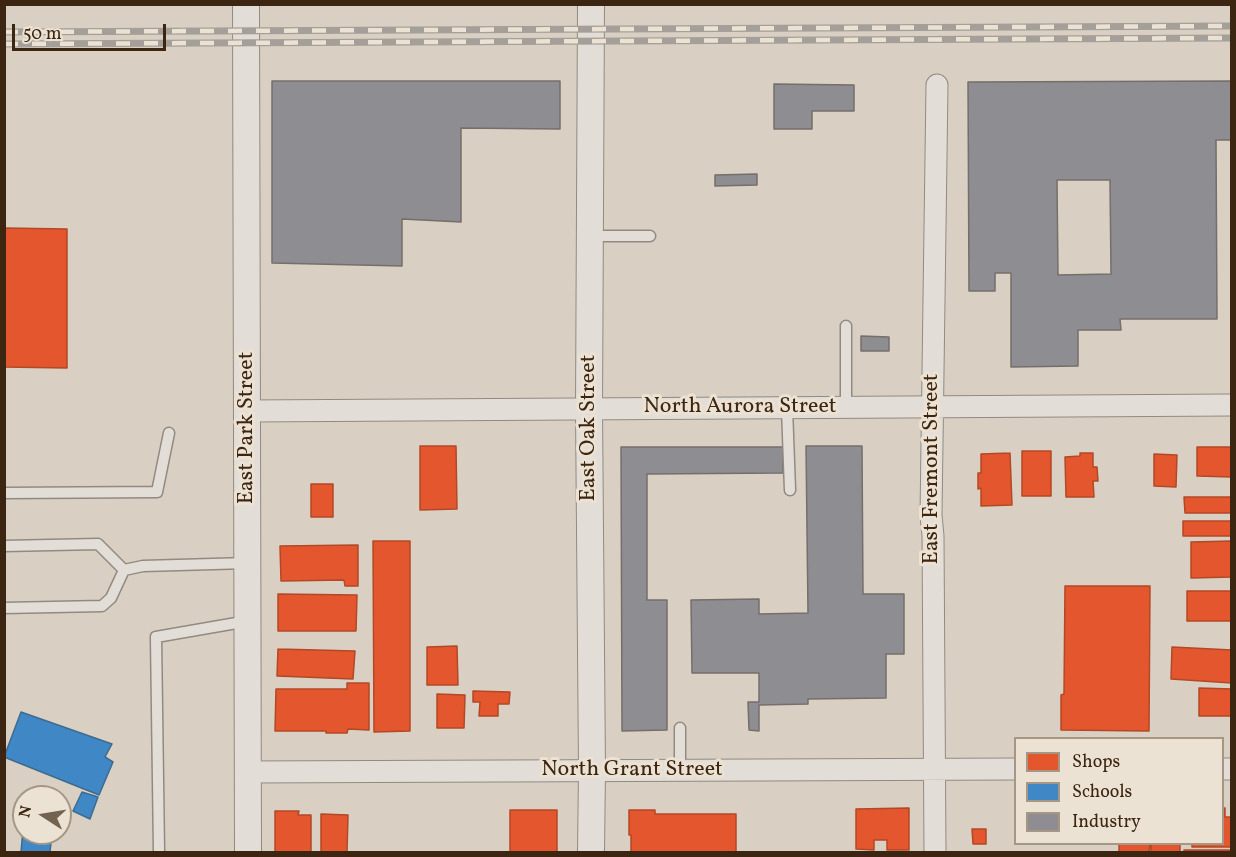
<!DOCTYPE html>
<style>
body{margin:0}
#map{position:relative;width:1236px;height:857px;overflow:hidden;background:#d9d0c3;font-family:Vollkorn,serif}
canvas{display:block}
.frame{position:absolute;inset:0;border:6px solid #3c2611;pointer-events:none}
.legend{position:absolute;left:1014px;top:737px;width:210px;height:108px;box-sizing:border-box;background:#ece2d3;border:2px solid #a69785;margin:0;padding:8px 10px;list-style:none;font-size:18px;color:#3c2611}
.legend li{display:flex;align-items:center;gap:12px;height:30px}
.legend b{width:30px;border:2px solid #a69785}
.north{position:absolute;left:12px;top:785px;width:60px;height:60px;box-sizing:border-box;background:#ece2d3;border:2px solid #a69785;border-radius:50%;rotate:282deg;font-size:16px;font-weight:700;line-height:24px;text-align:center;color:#3c2611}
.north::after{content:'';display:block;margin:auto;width:21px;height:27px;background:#73624f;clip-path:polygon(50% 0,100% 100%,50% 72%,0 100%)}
.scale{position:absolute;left:12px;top:24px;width:154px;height:27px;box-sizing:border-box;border:3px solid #3c2611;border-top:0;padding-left:8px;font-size:18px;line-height:21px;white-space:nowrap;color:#3c2611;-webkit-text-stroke:4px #ece2d3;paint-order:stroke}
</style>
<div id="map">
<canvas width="1236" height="857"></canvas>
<div class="frame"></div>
<ul class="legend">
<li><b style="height:16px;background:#e4572e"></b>Shops</li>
<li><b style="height:16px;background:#3f88c5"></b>Schools</li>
<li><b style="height:16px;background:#8d8d92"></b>Industry</li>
</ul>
<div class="north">N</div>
<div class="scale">50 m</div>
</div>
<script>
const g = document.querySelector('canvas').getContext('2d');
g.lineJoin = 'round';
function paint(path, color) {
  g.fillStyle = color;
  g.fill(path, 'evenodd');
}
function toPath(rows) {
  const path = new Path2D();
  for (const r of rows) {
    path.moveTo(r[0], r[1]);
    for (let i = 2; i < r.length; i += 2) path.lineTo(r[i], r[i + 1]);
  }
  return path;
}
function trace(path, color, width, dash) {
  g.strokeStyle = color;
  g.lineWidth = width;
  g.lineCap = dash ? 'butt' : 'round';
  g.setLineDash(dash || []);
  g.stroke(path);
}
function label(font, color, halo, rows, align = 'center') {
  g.font = font + ' Vollkorn,serif';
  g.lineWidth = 6;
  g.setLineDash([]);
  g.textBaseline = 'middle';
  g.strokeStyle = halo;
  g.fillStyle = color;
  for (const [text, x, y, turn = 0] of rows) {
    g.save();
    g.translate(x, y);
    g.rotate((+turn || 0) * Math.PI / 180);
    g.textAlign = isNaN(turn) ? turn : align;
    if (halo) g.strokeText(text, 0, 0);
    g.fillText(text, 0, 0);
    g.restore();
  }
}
const shops = toPath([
 [4,228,67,229,67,368,4,367,4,228],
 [420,446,456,446,457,509,420,510,420,446],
 [1197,447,1232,447,1232,477,1197,476,1197,447],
 [1022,451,1051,451,1051,496,1022,496,1022,451],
 [1010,453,1012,505,981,506,981,488,978,489,978,473,981,473,981,454,1010,453],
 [1080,453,1093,453,1093,467,1097,467,1098,481,1093,481,1094,497,1066,497,1065,457,1080,456,1080,453],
 [1154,454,1177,455,1176,487,1154,486,1154,454],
 [311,484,333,484,333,517,311,517,311,484],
 [1184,497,1232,497,1232,513,1185,513,1184,497],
 [1183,521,1232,521,1232,536,1183,536,1183,521],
 [373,541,410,541,410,731,374,732,373,541],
 [1232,541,1232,577,1191,578,1191,542,1232,541],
 [358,545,358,586,345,586,344,580,281,581,280,546,358,545],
 [1065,586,1150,586,1149,731,1061,730,1061,695,1064,694,1065,586],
 [1187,591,1232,591,1232,621,1187,621,1187,591],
 [278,594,357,595,356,631,278,631,278,594],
 [457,646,458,685,427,685,427,647,457,646],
 [1172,647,1232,650,1232,683,1171,679,1172,647],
 [278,649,355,651,353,679,277,676,278,649],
 [347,683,369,683,369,730,348,729,347,733,326,733,326,731,275,731,276,689,347,689,347,683],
 [1199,688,1232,689,1232,716,1199,716,1199,688],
 [473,691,510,692,509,704,498,704,498,716,479,716,480,702,473,702,473,691],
 [437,694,465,695,464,728,437,728,437,694],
 [909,808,909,850,887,850,887,840,874,840,874,850,856,849,856,809,909,808],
 [1222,808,1225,808,1225,817,1232,817,1232,847,1192,847,1192,844,1222,844,1222,808],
 [510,810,557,810,557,852,510,852,510,810],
 [629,810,655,810,655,814,736,814,736,852,631,852,631,835,629,835,629,810],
 [275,811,299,811,298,815,311,815,311,852,275,852,275,811],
 [321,814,348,815,347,852,321,852,321,814],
 [972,829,986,829,986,844,973,844,972,829],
 [1119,844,1150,844,1149,852,1119,852,1119,844],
 [1151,844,1180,844,1180,852,1151,852,1151,844],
 [1184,850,1232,850,1232,852,1184,852,1184,850]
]);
const schools = toPath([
 [21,712,112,744,105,757,113,762,99,795,4,757,21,712],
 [82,792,98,797,90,819,73,811,82,792],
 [24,818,24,833,52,833,50,852,21,852,24,818]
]);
const industry = toPath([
 [272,81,560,81,560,129,461,128,461,222,402,219,402,266,272,263,272,81],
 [1232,81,1232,140,1216,140,1217,319,1120,319,1121,330,1078,330,1078,366,1011,367,1011,273,995,273,995,291,969,291,968,82,1232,81],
 [1057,180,1110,180,1111,274,1058,275,1057,180],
 [774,84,854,85,854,111,812,111,812,129,774,129,774,84],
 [757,174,757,185,715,186,715,175,757,174],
 [861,336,889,337,889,351,861,351,861,336],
 [806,446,862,446,863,594,904,594,904,654,886,654,886,698,808,699,808,704,759,705,759,731,749,730,748,702,759,702,759,673,692,673,691,600,759,599,759,614,808,613,806,446],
 [621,447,783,447,783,473,647,474,647,600,667,600,667,730,622,731,621,447]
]);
const service = toPath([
 [590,236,650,236],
 [846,326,846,408],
 [787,408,790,490],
 [4,493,157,492,169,433],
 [4,546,98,544,124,570,143,566,248,563],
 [4,608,102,606,111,598,124,570],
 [680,728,680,771],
 [159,852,156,637,248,621]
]);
const minor = toPath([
 [248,411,1232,405],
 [1222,769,1232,769],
 [248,772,1016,769],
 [935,852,933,536,931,515,937,85]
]);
const tertiary = toPath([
 [246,4,248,852],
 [591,852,592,771,589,409,591,4]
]);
const rail = toPath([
 [4,32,1232,26],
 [4,44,1232,38]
]);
const streetNames = [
 ["North Aurora Street",740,408],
 ["East Park Street",248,428,-90],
 ["East Oak Street",590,428,-90],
 ["East Fremont Street",933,469,-90],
 ["North Grant Street",632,771]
];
paint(shops, '#e4572e');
trace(shops, '#b24825', 1.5);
paint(schools, '#3f88c5');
trace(schools, '#3e6b8f', 1.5);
paint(industry, '#8d8d92');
trace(industry, '#756e6b', 1.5);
trace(service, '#928a80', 13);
trace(minor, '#928a80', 23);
trace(tertiary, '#928a80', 28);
trace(service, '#e2ded7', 10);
trace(minor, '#e2ded7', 21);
trace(tertiary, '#e2ded7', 26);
trace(rail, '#a49f98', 7);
trace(rail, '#ece2d3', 4.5, [14]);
label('22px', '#3c2611', '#ece2d3', streetNames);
</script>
